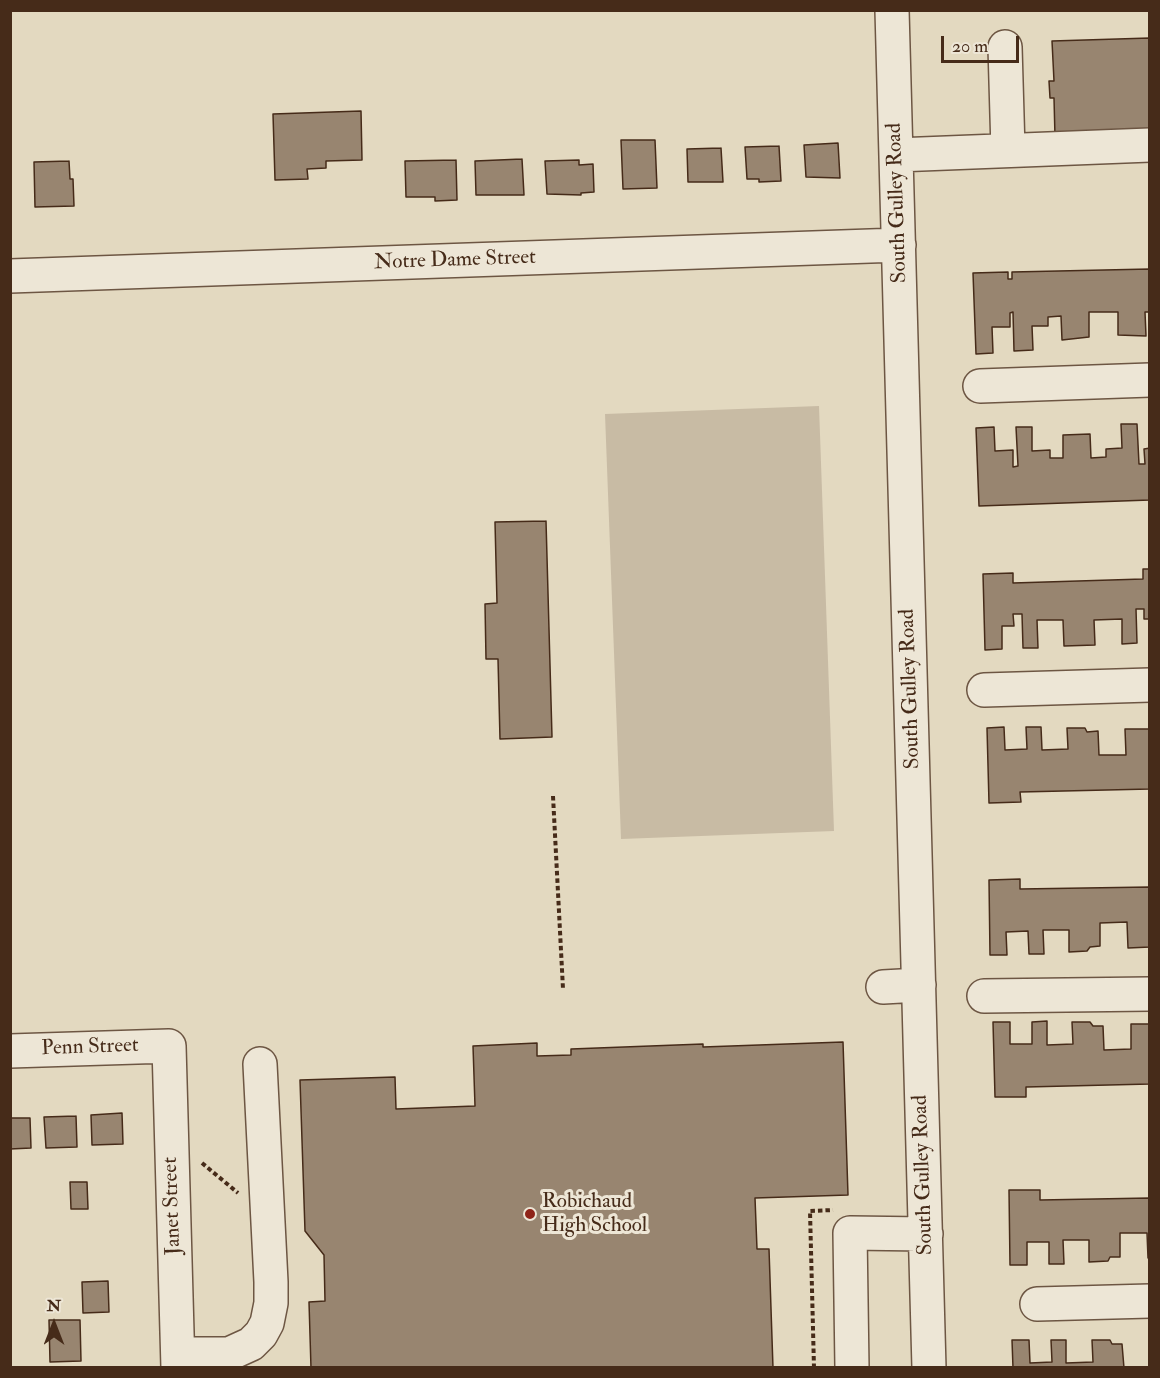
<!DOCTYPE html>
<style>
body{margin:0}
#map{position:relative;width:1160px;height:1378px;overflow:hidden;background:#e3d9c0;font-family:"IM FELL Double Pica",serif}
canvas{display:block}
.frame{position:absolute;inset:0;border:12px solid #462b19;pointer-events:none}
.north{position:absolute;left:24px;top:1294px;width:60px;height:60px;-webkit-text-stroke:4px #ede6d6;paint-order:stroke;rotate:0deg;font-size:16px;font-weight:700;line-height:24px;text-align:center;color:#462b19}
.north::after{content:'';display:block;margin:auto;width:21px;height:27px;background:#462b19;clip-path:polygon(50% 0,100% 100%,50% 72%,0 100%)}
.scale{position:absolute;left:941px;top:36px;width:78px;height:27px;box-sizing:border-box;border:3px solid #462b19;border-top:0;padding-left:8px;font-size:18px;line-height:21px;white-space:nowrap;color:#462b19;-webkit-text-stroke:4px #ede6d6;paint-order:stroke}
</style>
<div id="map">
<canvas width="1160" height="1378"></canvas>
<div class="frame"></div>
<div class="north">N</div>
<div class="scale">20 m</div>
</div>
<script>
const g = document.querySelector('canvas').getContext('2d');
g.lineJoin = 'round';
function paint(path, color) {
  g.fillStyle = color;
  g.fill(path, 'evenodd');
}
function toPath(rows) {
  const path = new Path2D();
  for (const r of rows) {
    path.moveTo(r[0], r[1]);
    for (let i = 2; i < r.length; i += 2) path.lineTo(r[i], r[i + 1]);
  }
  return path;
}
function trace(path, color, width, dash) {
  g.strokeStyle = color;
  g.lineWidth = width;
  g.lineCap = dash ? 'butt' : 'round';
  g.setLineDash(dash || []);
  g.stroke(path);
}
function label(font, color, halo, rows, align = 'center') {
  g.font = font + ' "IM FELL Double Pica",serif';
  g.lineWidth = 6;
  g.setLineDash([]);
  g.textBaseline = 'middle';
  g.strokeStyle = halo;
  g.fillStyle = color;
  for (const [text, x, y, turn = 0] of rows) {
    g.save();
    g.translate(x, y);
    g.rotate((+turn || 0) * Math.PI / 180);
    g.textAlign = isNaN(turn) ? turn : align;
    if (halo) g.strokeText(text, 0, 0);
    g.fillText(text, 0, 0);
    g.restore();
  }
}
const green = toPath([
 [819,406,834,831,621,839,605,414]
]);
const building = toPath([
 [1150,38,1150,133,1055,137,1054,98,1050,98,1049,81,1054,81,1052,41,1150,38],
 [361,111,362,160,326,161,326,168,307,169,308,179,275,180,273,114,361,111],
 [621,140,655,140,657,188,623,189,621,140],
 [838,143,840,178,806,177,804,145,838,143],
 [779,146,781,181,759,182,759,179,747,179,745,147,779,146],
 [721,148,723,182,688,182,687,149,721,148],
 [522,159,524,195,476,195,475,161,522,159],
 [456,160,457,200,435,201,435,197,406,197,405,161,456,160],
 [579,160,579,165,593,164,594,192,581,193,581,195,547,194,545,161,579,160],
 [69,161,70,179,73,179,74,206,35,207,34,162,69,161],
 [1150,269,1150,312,1145,312,1146,336,1118,335,1118,312,1089,312,1089,337,1062,340,1061,316,1048,317,1048,326,1032,326,1033,350,1014,351,1013,312,1010,313,1010,327,992,327,993,353,976,354,973,273,1008,272,1008,279,1012,279,1012,272,1150,269],
 [1121,424,1137,424,1139,464,1145,464,1144,449,1150,448,1150,500,979,506,976,428,994,427,995,451,1013,450,1013,467,1018,466,1016,427,1032,427,1032,451,1050,450,1050,458,1063,458,1063,435,1090,434,1091,458,1106,457,1106,449,1122,448,1121,424],
 [546,521,552,737,500,739,498,659,486,659,485,604,497,603,495,522,546,521],
 [1143,569,1150,569,1150,619,1144,619,1144,609,1136,609,1137,643,1122,644,1122,619,1094,620,1095,645,1064,646,1063,620,1037,620,1038,648,1023,648,1022,614,1013,614,1014,626,1002,626,1002,649,985,650,983,574,1013,573,1013,583,1143,579,1143,569],
 [1004,727,1005,750,1027,749,1026,727,1041,727,1042,750,1068,749,1067,728,1085,728,1087,732,1098,731,1099,755,1126,755,1125,729,1150,729,1150,789,1020,792,1021,802,989,803,987,728,1004,727],
 [1020,879,1020,889,1150,887,1150,947,1128,948,1127,922,1100,923,1100,946,1090,947,1087,951,1069,952,1069,930,1043,930,1044,954,1029,954,1028,931,1006,932,1007,955,990,955,989,880,1020,879],
 [1047,1021,1047,1045,1073,1044,1072,1022,1090,1022,1093,1026,1103,1026,1104,1050,1131,1049,1131,1024,1150,1024,1150,1084,1026,1087,1026,1097,995,1097,993,1022,1010,1022,1010,1044,1032,1044,1032,1022,1047,1021],
 [843,1042,848,1195,755,1198,757,1249,769,1249,773,1368,311,1368,309,1302,325,1301,324,1255,305,1231,300,1080,395,1077,396,1109,475,1106,473,1046,537,1043,537,1056,571,1055,571,1049,703,1044,703,1047,843,1042],
 [122,1113,123,1144,92,1145,91,1115,122,1113],
 [76,1116,77,1147,46,1148,44,1117,76,1116],
 [10,1118,30,1118,31,1148,10,1149,10,1118],
 [70,1182,87,1182,88,1209,71,1209,70,1182],
 [1009,1190,1040,1190,1040,1200,1150,1198,1150,1258,1148,1258,1147,1233,1120,1233,1120,1257,1110,1257,1108,1261,1089,1262,1089,1240,1063,1240,1064,1264,1049,1264,1049,1242,1027,1242,1027,1265,1010,1265,1009,1190],
 [108,1281,109,1312,83,1313,82,1282,108,1281],
 [49,1320,80,1320,81,1361,50,1362,49,1320],
 [1012,1340,1029,1340,1030,1363,1052,1362,1051,1340,1066,1340,1066,1363,1093,1362,1092,1340,1110,1340,1112,1344,1122,1344,1124,1368,1013,1368,1012,1340]
]);
const path = toPath([
 [553,796,563,989],
 [202,1163,238,1193],
 [814,1368,810,1211,833,1210]
]);
const minor = toPath([
 [892,10,929,1368],
 [1005,47,1008,150],
 [896,155,1150,145],
 [10,276,899,245],
 [980,386,1150,380],
 [984,690,1150,685],
 [883,987,919,985],
 [984,996,1150,994],
 [10,1051,169,1046,178,1368],
 [1037,1304,1150,1301],
 [178,1354,229,1354,251,1344,261,1334,267,1323,271,1303,271,1282,260,1064],
 [852,1368,850,1233,926,1234]
]);
const markers = [
 [530,1214,6,"#8f2418"]
];
const streetNames = [
 ["South Gulley Road",898,203,-92],
 ["Notre Dame Street",455,261,-2],
 ["South Gulley Road",911,689,-92],
 ["Penn Street",90,1048,-2],
 ["South Gulley Road",924,1175,-92],
 ["Janet Street",173,1206,-92]
];
const poiNames = [
 ["Robichaud",542,1202],
 ["High School",542,1226]
];
paint(green, '#c8bba4');
paint(building, '#988570');
trace(building, '#462b19', 1.5);
trace(minor, '#6d5643', 36);
trace(path, '#462b19', 4, [4.5, 3]);
trace(minor, '#ede6d6', 33);
for (const [x, y, r, color] of markers) {
  const dot = new Path2D();
  dot.arc(x, y, r, 0, 2 * Math.PI);
  g.fillStyle = color;
  g.fill(dot);
  trace(dot, '#ede6d6', 2);
}
label('21px', '#462b19', '#ede6d6', streetNames);
label('21px', '#462b19', '#ede6d6', poiNames, 'left');
</script>
